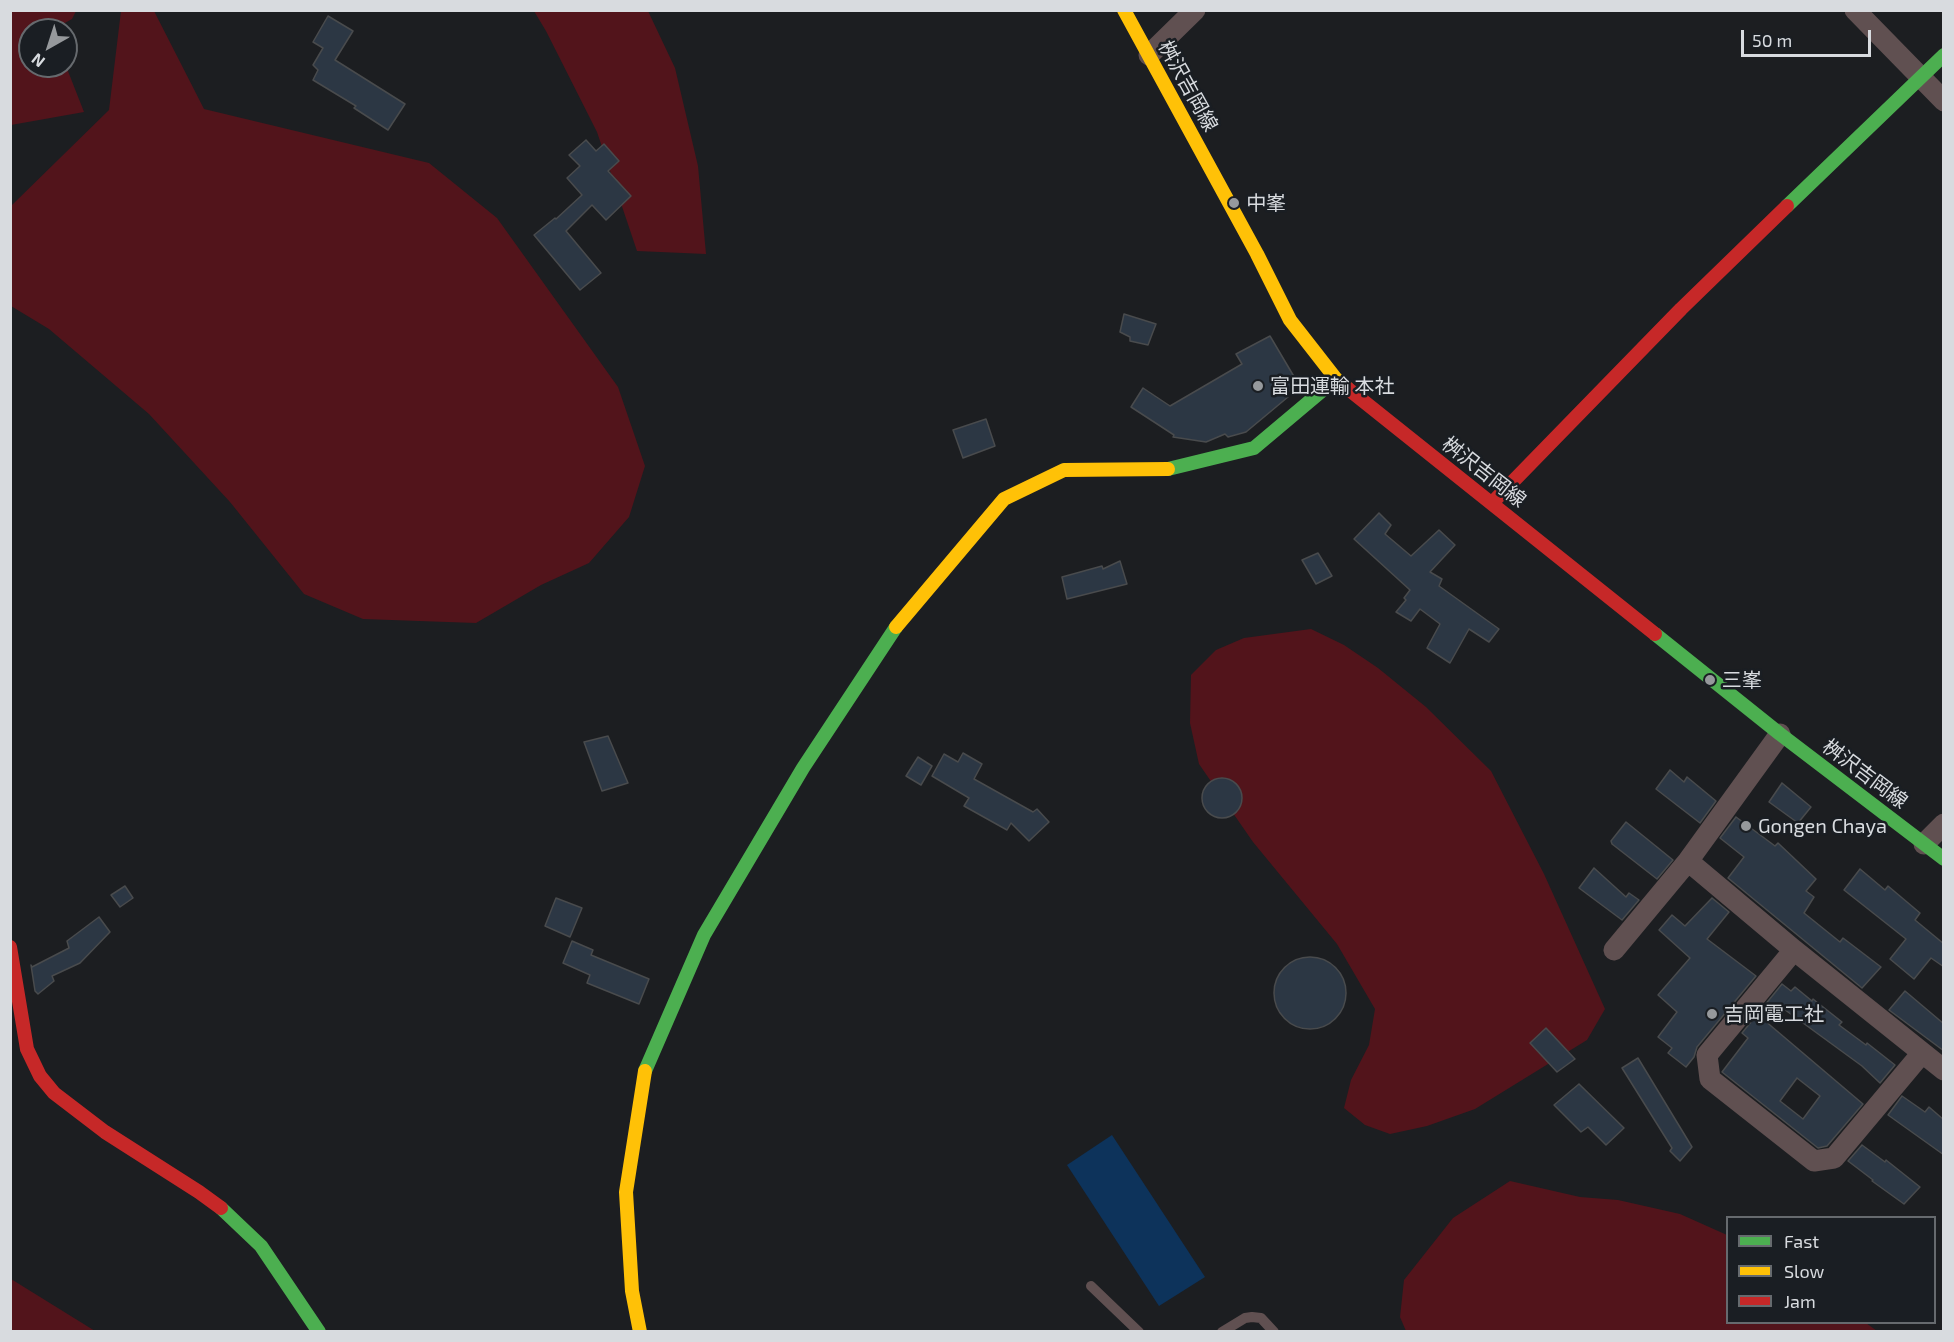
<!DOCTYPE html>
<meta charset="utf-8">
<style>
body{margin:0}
#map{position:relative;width:1954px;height:1342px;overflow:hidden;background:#1c1e21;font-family:"Exo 2",sans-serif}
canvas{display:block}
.frame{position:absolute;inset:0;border:12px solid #d8dbdf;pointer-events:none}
.legend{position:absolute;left:1726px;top:1216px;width:210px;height:108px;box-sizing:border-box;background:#1a1e23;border:2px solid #666a6e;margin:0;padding:8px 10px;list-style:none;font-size:18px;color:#d8dbdf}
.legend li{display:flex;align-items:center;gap:12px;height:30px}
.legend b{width:30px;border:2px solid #666a6e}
.north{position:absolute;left:18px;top:18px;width:60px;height:60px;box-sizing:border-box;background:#1a1e23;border:2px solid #666a6e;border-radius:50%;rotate:219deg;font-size:16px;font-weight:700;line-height:24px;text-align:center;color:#d8dbdf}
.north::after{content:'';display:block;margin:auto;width:21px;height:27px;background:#96999c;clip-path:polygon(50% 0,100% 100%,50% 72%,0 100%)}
.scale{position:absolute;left:1741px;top:30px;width:130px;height:27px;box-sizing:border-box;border:3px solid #d8dbdf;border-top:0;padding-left:8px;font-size:18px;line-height:21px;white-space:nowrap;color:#d8dbdf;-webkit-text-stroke:4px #1a1e23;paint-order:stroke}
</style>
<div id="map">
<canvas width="1954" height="1342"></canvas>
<div class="frame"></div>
<ul class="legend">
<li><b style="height:8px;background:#4caf50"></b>Fast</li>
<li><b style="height:8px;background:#ffc107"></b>Slow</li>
<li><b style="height:8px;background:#c62828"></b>Jam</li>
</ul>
<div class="north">N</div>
<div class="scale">50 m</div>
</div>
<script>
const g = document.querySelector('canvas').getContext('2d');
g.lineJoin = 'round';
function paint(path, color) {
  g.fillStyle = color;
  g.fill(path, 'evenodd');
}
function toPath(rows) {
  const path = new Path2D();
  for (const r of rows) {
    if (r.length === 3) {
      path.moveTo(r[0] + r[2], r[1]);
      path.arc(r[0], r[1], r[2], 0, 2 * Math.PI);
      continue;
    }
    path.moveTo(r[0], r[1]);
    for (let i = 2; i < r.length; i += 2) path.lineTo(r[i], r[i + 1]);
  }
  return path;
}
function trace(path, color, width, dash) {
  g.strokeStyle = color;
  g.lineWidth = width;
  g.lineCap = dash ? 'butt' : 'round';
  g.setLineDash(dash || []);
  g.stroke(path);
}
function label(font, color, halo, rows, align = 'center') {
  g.font = font + ' "Exo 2","Noto Sans JP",sans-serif';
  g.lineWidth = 5;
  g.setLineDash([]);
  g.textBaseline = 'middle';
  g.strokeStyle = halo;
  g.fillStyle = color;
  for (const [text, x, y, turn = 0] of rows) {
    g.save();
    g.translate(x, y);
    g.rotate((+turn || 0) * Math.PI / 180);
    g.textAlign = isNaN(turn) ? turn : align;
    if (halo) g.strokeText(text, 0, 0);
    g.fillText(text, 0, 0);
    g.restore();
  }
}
const green = toPath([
 [11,10,76,11,72,19,52,30,30,30,30,66,66,66,84,112,11,125],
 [121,11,154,11,204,109,429,163,497,218,618,387,645,466,629,517,589,563,541,585,476,623,363,619,304,594,230,502,149,414,49,329,11,306,11,206,109,110],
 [534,11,648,11,675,68,698,166,706,254,637,251,597,132,546,31],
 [1311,629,1344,645,1378,668,1426,707,1491,771,1544,874,1605,1009,1587,1040,1475,1109,1427,1126,1390,1134,1365,1125,1344,1108,1351,1080,1369,1045,1375,1009,1337,944,1253,842,1199,764,1190,723,1191,675,1216,650,1244,638],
 [1510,1181,1580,1197,1618,1200,1680,1214,1727,1235,1728,1322,1866,1323,1877,1331,1406,1331,1400,1317,1404,1280,1453,1218],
 [11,1279,95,1331,11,1331]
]);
const water = toPath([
 [1112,1135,1205,1277,1159,1306,1067,1165]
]);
const building = toPath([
 [328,16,353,31,335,60,405,104,388,130,354,108,356,106,313,80,318,70,313,65,323,48,313,42,328,16],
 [586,140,596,151,604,144,619,161,608,171,631,196,606,220,592,205,566,231,601,273,580,290,534,235,555,218,556,219,582,195,567,178,580,166,569,155,586,140],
 [1124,314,1156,324,1148,345,1130,341,1130,337,1120,332,1124,314],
 [1270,336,1299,385,1286,393,1288,397,1246,432,1228,437,1225,434,1206,442,1173,437,1174,435,1131,407,1143,388,1170,406,1242,364,1236,354,1270,336],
 [986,419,995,446,963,458,953,430,986,419],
 [1379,513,1391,525,1385,534,1411,556,1439,530,1455,545,1430,572,1442,579,1439,586,1499,629,1489,642,1469,629,1450,663,1427,648,1440,624,1420,609,1411,621,1396,612,1406,600,1404,598,1410,590,1354,539,1379,513],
 [1318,553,1332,576,1316,584,1302,560,1318,553],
 [1120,561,1127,584,1067,599,1062,577,1102,566,1103,569,1120,561],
 [608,736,628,783,602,791,584,742,608,736],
 [963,753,982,764,974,779,1033,812,1037,809,1049,822,1029,841,1011,823,1007,830,964,806,969,798,932,776,944,754,958,762,963,753],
 [918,757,932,766,921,785,906,776,918,757],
 [1670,770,1684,782,1687,777,1716,801,1700,823,1656,789,1670,770],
 [1222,798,20],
 [1782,783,1811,807,1798,823,1769,802,1782,783],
 [1736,817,1775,846,1778,843,1816,879,1806,891,1814,897,1804,913,1840,942,1843,938,1881,967,1862,988,1728,878,1744,857,1720,838,1736,817],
 [1626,822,1673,860,1657,879,1612,844,1611,841,1626,822],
 [1594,868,1626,897,1629,893,1639,900,1622,920,1579,888,1594,868],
 [1860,869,1885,890,1888,886,1920,913,1915,920,1944,944,1944,967,1931,958,1914,979,1890,959,1906,939,1844,890,1860,869],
 [125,886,133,898,120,907,111,895,125,886],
 [556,898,582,908,570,937,545,926,556,898],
 [1712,898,1729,912,1707,939,1756,976,1697,1047,1694,1057,1686,1067,1668,1053,1672,1048,1658,1037,1677,1012,1658,995,1690,958,1659,930,1672,915,1685,926,1712,898],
 [99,917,110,932,80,963,52,976,54,981,38,994,35,991,31,965,32,967,69,948,67,941,99,917],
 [572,941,593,950,591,955,649,979,639,1004,587,983,590,975,563,963,572,941],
 [1310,993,36],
 [1782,984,1791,991,1795,987,1812,1001,1813,999,1842,1022,1839,1025,1866,1045,1867,1043,1895,1065,1880,1083,1862,1066,1777,1004,1764,1020,1863,1104,1827,1146,1818,1148,1722,1072,1748,1038,1742,1033,1782,984],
 [1797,1078,1820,1096,1803,1119,1780,1101,1797,1078],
 [1905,991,1944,1024,1944,1051,1889,1010,1905,991],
 [1546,1028,1575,1059,1557,1072,1530,1043,1546,1028],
 [1638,1058,1692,1147,1680,1161,1670,1151,1672,1148,1622,1068,1638,1058],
 [1579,1084,1624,1128,1606,1145,1588,1127,1581,1132,1554,1105,1579,1084],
 [1902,1096,1925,1112,1929,1107,1944,1120,1944,1155,1888,1115,1902,1096],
 [1862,1145,1885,1162,1886,1160,1920,1187,1904,1204,1872,1181,1873,1180,1848,1161,1862,1145]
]);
const lane = toPath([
 [1091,1286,1139,1332],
 [1222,1332,1245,1318,1252,1317,1261,1318,1274,1332]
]);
const street = toPath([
 [1855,10,1944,101],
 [1149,55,1195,10],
 [1924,844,1944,824],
 [1688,861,1794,950,1944,1070],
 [1614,950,1688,861,1780,734],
 [1794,950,1707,1055,1710,1079,1814,1161,1834,1158,1922,1053]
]);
const fast = toPath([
 [1787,206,1944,55],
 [1168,469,1254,448,1336,379],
 [1655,634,1780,734,1944,859],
 [645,1071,704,935,803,768,896,627],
 [221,1208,261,1246,319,1332]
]);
const slow = toPath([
 [1124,10,1257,254,1290,320,1336,379,1347,388],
 [896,627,1004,499,1064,470,1168,469],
 [640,1332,632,1291,626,1192,645,1071]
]);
const jam = toPath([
 [1347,388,1655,634],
 [1492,503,1681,309,1787,206],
 [10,947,27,1049,40,1076,54,1093,105,1132,199,1192,221,1208]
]);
const markers = [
 [1234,203,6,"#96999c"],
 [1258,386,6,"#96999c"],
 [1710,680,6,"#96999c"],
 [1746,826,6,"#96999c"],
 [1712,1014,6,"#96999c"]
];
const streetNames = [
 ["桝沢吉岡線",1188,86,61],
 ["桝沢吉岡線",1484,472,38],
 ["桝沢吉岡線",1865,774,37]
];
const poiNames = [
 ["中峯",1246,203],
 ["富田運輸 本社",1270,386],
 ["三峯",1722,680],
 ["Gongen Chaya",1758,826],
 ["吉岡電工社",1724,1014]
];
paint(green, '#52141b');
paint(water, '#0d335b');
paint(building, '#2c3744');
trace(building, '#494b4d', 1.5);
trace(lane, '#605051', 10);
trace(street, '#605051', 21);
trace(fast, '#4caf50', 14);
trace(slow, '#ffc107', 14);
trace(jam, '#c62828', 14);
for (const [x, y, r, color] of markers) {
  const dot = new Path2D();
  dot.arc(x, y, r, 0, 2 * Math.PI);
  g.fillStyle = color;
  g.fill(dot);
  trace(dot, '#1a1e23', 2);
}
label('20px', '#d8dbdf', '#1a1e23', streetNames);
label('20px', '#d8dbdf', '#1a1e23', poiNames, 'left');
</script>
